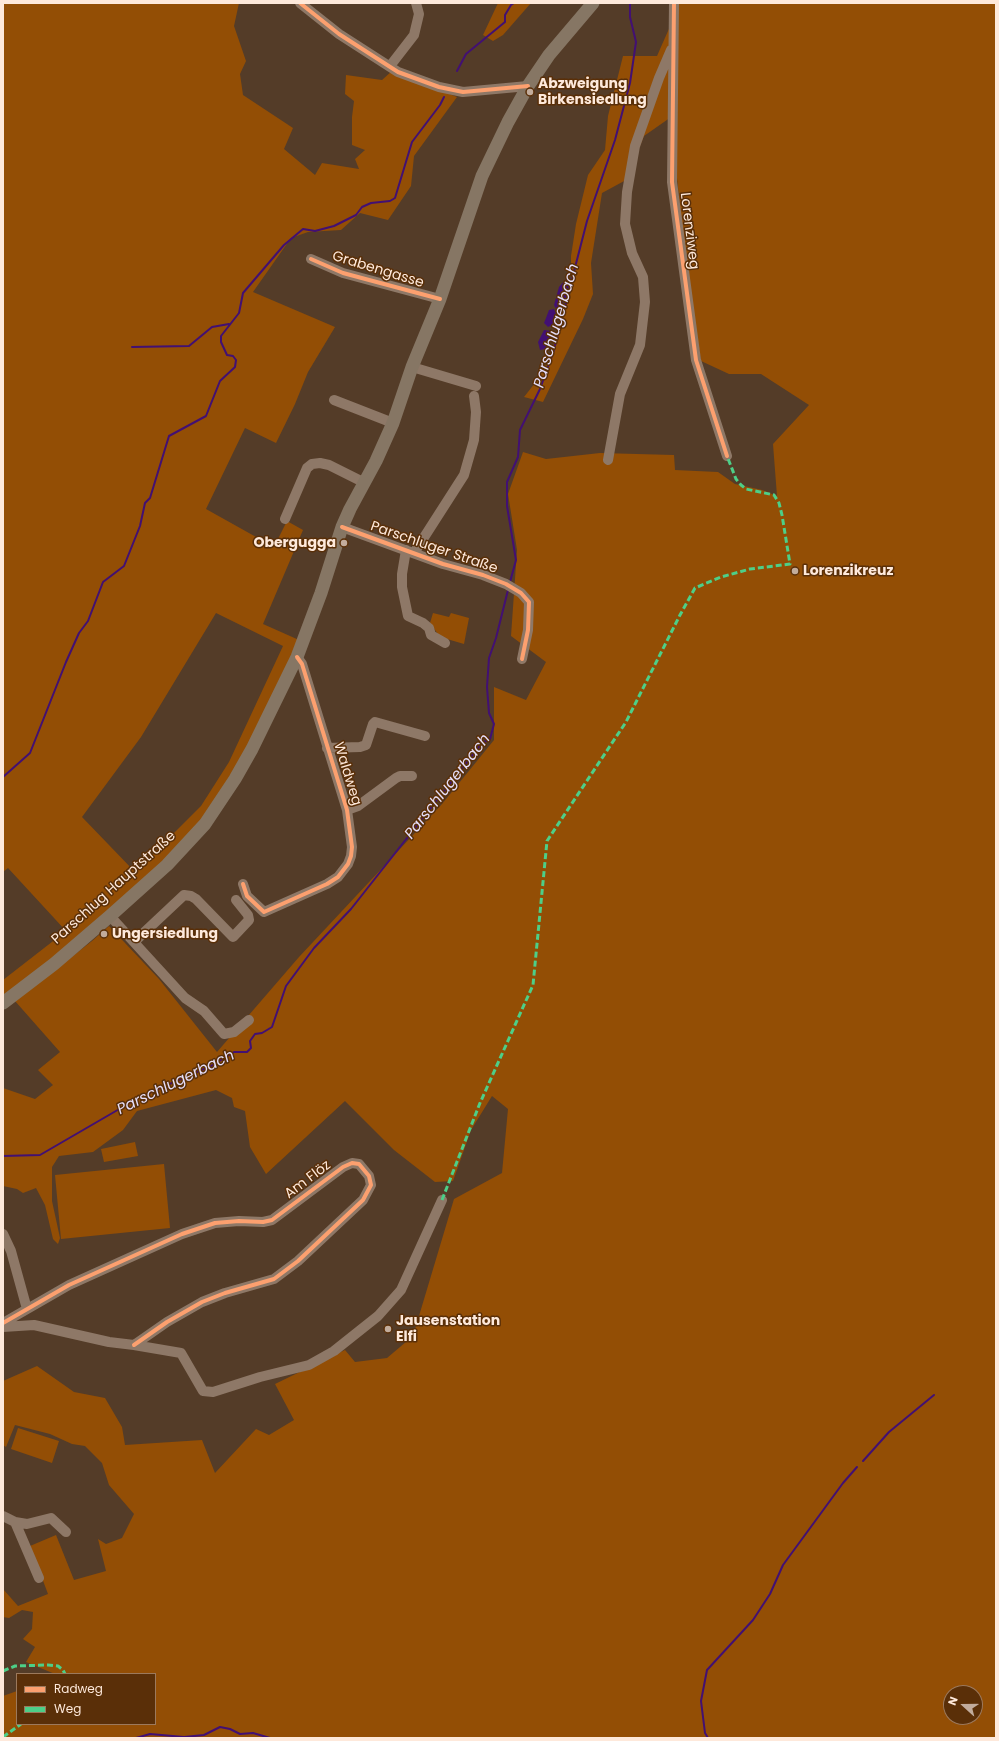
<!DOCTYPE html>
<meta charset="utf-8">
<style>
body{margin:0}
#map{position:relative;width:999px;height:1741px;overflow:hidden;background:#543c28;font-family:Poppins,sans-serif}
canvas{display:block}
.frame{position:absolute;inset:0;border:4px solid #fee9db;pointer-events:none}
.legend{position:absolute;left:16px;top:1673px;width:140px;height:52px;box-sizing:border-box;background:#5a2f08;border:1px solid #9c795c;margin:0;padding:5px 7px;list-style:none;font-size:12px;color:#fee9db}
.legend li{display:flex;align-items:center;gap:8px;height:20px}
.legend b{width:20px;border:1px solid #9c795c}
.north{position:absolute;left:943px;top:1685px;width:40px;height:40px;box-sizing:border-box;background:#5a2f08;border:1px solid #9c795c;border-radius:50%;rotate:291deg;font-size:11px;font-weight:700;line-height:16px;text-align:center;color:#fee9db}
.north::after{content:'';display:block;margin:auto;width:14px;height:18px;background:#c2ac9c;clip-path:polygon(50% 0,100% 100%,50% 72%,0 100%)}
</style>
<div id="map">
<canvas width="999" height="1741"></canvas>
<div class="frame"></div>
<ul class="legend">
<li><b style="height:5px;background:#fca06f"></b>Radweg</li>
<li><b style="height:5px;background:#4dcf88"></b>Weg</li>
</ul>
<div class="north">N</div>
</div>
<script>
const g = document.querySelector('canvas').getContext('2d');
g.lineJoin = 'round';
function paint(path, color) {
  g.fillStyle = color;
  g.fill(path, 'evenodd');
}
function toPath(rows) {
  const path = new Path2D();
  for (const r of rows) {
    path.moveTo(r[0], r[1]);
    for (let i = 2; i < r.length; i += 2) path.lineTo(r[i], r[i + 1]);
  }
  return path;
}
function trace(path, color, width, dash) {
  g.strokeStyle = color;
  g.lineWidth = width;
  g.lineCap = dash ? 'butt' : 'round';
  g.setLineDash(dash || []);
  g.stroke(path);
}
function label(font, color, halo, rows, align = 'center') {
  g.font = font + ' Poppins,sans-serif';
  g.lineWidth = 3;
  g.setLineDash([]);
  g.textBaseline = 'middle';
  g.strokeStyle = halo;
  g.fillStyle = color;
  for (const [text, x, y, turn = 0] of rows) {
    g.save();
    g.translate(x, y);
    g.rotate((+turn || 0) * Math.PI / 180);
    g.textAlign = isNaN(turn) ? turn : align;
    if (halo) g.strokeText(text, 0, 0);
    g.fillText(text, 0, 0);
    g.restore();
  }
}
const green = toPath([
 [3,3,239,3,234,26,246,61,240,74,243,95,293,128,284,149,315,175,322,163,359,169,355,159,365,150,352,145,352,117,354,101,345,94,346,75,382,80,392,71,457,97,414,156,411,186,388,220,360,213,341,230,308,232,291,238,253,292,335,327,308,372,295,404,276,443,245,428,206,509,274,547,287,521,303,530,263,624,299,640,248,751,207,816,143,883,3,999,3,980,66,931,8,868,3,872],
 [216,613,283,646,229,762,201,806,135,872,82,817,141,737],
 [498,3,531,3,503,35,493,41,483,35],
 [678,3,996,3,996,1738,3,1738,3,1696,17,1691,17,1724,155,1724,155,1674,55,1674,26,1662,35,1647,23,1639,32,1629,33,1612,22,1610,9,1618,3,1617,3,1589,18,1606,48,1594,30,1546,56,1535,74,1580,106,1571,98,1539,106,1544,122,1538,134,1514,109,1485,102,1463,85,1446,72,1444,50,1434,15,1425,6,1447,3,1445,3,1381,37,1366,74,1392,105,1398,122,1427,125,1445,202,1440,215,1473,256,1429,269,1435,294,1420,275,1384,345,1350,355,1362,387,1358,413,1336,454,1199,502,1173,508,1109,492,1096,471,1130,453,1181,435,1182,394,1150,345,1101,266,1174,250,1147,245,1111,234,1107,232,1098,216,1090,137,1111,123,1130,93,1152,59,1156,52,1167,52,1201,60,1238,58,1244,53,1239,45,1205,36,1188,23,1193,17,1189,3,1186,3,1088,35,1099,53,1085,38,1070,60,1052,15,1001,92,941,109,926,159,979,217,1052,299,957,442,804,494,740,494,687,526,700,546,662,511,636,517,550,508,494,523,452,546,459,600,453,674,455,675,470,718,472,735,484,762,490,777,496,773,444,809,405,761,374,729,374,701,361,687,275,677,178,674,115,644,136,626,180,602,193,591,263,593,294,583,319,543,402,524,397,535,383,548,361,571,292,571,256,576,224,588,175,605,150,608,116,623,56,657,56,679,6],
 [951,1693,975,1693,975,1717,951,1717],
 [433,613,449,617,451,613,469,618,464,644,440,637,430,623],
 [135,1142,138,1156,104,1162,101,1149],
 [164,1164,170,1228,61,1239,55,1175],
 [18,1428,59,1441,52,1463,11,1449]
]);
const water = toPath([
 [567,278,569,285,566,297,559,309,556,309,554,305,559,287],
 [554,309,556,314,554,320,552,325,548,327,544,323,546,318,549,310],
 [544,330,551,331,549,343,545,349,540,350,538,342]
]);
const stream = toPath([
 [457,71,466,54,505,22,505,15,511,5,514,3],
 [132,347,189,346,212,327,229,324],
 [510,582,516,560,507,506,507,482,518,457,520,430,540,389,553,353,587,221,615,140,630,83,636,42,630,17,630,3],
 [3,777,30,753,66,662,79,633,88,621,103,582,124,566,140,526,145,503,150,498,169,436,206,416,220,381,235,367,236,360,233,356,227,355,221,342,221,336,239,313,243,293,284,245,303,229,315,231,334,226,356,215,362,207,371,203,390,201,395,198,412,142,440,105,444,97],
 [3,1156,40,1155,140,1097,213,1065,234,1052,247,1052,251,1048,250,1041,255,1034,262,1033,272,1027,286,986,314,948,351,909,482,743,490,739,494,724,489,713,487,687,489,658,496,638,508,590],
 [863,1461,889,1432,934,1395],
 [136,1738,150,1734,184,1737,204,1735,220,1727,230,1729,240,1734,253,1733,270,1738],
 [708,1738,705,1733,701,1701,707,1670,753,1620,770,1594,783,1565,843,1483,857,1467]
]);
const minor = toPath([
 [300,3,339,34,398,72,439,87,463,92,528,86],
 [674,3,672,182,696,360,727,456],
 [390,66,414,35,419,14,416,3],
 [311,259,343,273,440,299],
 [412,367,476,386],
 [334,400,393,423],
 [608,460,620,394,640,345,645,302,643,277,632,253,625,224,627,192,635,146,659,78,671,50],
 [285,519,307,468,312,464,320,463,329,465,365,483],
 [342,527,443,564,483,575,506,584,521,593,529,602,528,630,522,659],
 [406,550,402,574,402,587,408,616,423,623,429,628,431,635,445,643],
 [414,553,464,475,474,440,476,412,474,396],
 [327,748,360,747,366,745,373,724,375,722,425,736],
 [347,810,358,806,396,778,400,776,412,776],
 [243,884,247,896,264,912,327,884,338,877,348,864,351,856,352,847,347,810,302,664,297,657],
 [110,916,185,998,204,1011,224,1034,234,1032,249,1020],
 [134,942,184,895,191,896,196,899,233,937,249,920,248,915,236,900],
 [3,1234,11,1251,27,1309],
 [3,1323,69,1285,182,1234,215,1223,239,1221,263,1222,272,1220,343,1167,352,1163,359,1164,369,1176,371,1185,363,1200,298,1261,274,1279,225,1293,202,1302,167,1322,134,1345],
 [3,1327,34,1325,109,1342,134,1345,181,1353,203,1391,213,1392,260,1377,309,1365,334,1351,378,1316,401,1290,442,1200],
 [3,1516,15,1522,27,1524,51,1518,66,1532],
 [15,1522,39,1578]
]);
const major = toPath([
 [3,1003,54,964,110,916,167,865,205,824,235,779,252,749,297,657,321,593,342,527,350,509,376,461,393,423,412,367,440,299,482,176,508,122,528,86,549,55,593,3]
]);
const quiet = toPath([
 [442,1200,480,1103,533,985,547,841,626,722,680,615,695,588,721,577,750,569,790,564,782,515,779,503,774,495,746,489,741,485,736,479,727,456],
 [3,1671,15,1666,48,1665,58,1666,63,1670,65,1674],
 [3,1737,21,1724]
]);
const cycleway = toPath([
 [300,3,339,34,398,72,439,87,463,92,528,86],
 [674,3,672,182,696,360,727,456],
 [311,259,343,273,440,299],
 [342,527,443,564,483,575,506,584,521,593,529,602,528,630,522,659],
 [243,884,247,896,264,912,327,884,338,877,348,864,351,856,352,847,347,810,302,664,297,657],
 [3,1323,69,1285,182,1234,215,1223,239,1221,263,1222,272,1220,343,1167,352,1163,359,1164,369,1176,371,1185,363,1200,298,1261,274,1279,225,1293,202,1302,167,1322,134,1345]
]);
const markers = [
 [530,92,4,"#c2ac9c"],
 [344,543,4,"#c2ac9c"],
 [795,571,4,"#c2ac9c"],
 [104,934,4,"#c2ac9c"],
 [388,1329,4,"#c2ac9c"]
];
const poiNames = [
 ["Abzweigung",538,84],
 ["Birkensiedlung",538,100],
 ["Obergugga",336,543,"right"],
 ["Lorenzikreuz",803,571],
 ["Ungersiedlung",112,934],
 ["Jausenstation",396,1321],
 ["Elfi",396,1337]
];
const streetNames = [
 ["Lorenziweg",689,231,83],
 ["Grabengasse",378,270,17],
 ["Parschluger Straße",434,548,19],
 ["Waldweg",347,774,73],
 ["Parschlug Hauptstraße",114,888,-42],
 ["Am Flöz",308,1180,-37]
];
const waterNames = [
 ["Parschlugerbach",557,326,-74],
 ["Parschlugerbach",448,787,-52],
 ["Parschlugerbach",176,1083,-26]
];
paint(green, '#934e05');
paint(water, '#421073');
trace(stream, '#421073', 2);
trace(minor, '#8e7867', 10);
trace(major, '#867664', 13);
trace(quiet, '#4dcf88', 3, [6, 3]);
trace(cycleway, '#fca06f', 4);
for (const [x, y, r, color] of markers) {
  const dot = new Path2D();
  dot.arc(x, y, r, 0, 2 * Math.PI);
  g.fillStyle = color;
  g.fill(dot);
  trace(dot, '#5a2f08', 1.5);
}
label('bold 14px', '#fee9db', '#5a2f08', poiNames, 'left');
label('14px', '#fee9db', '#5a2f08', streetNames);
label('italic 15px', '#e6dffb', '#5a2f08', waterNames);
</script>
